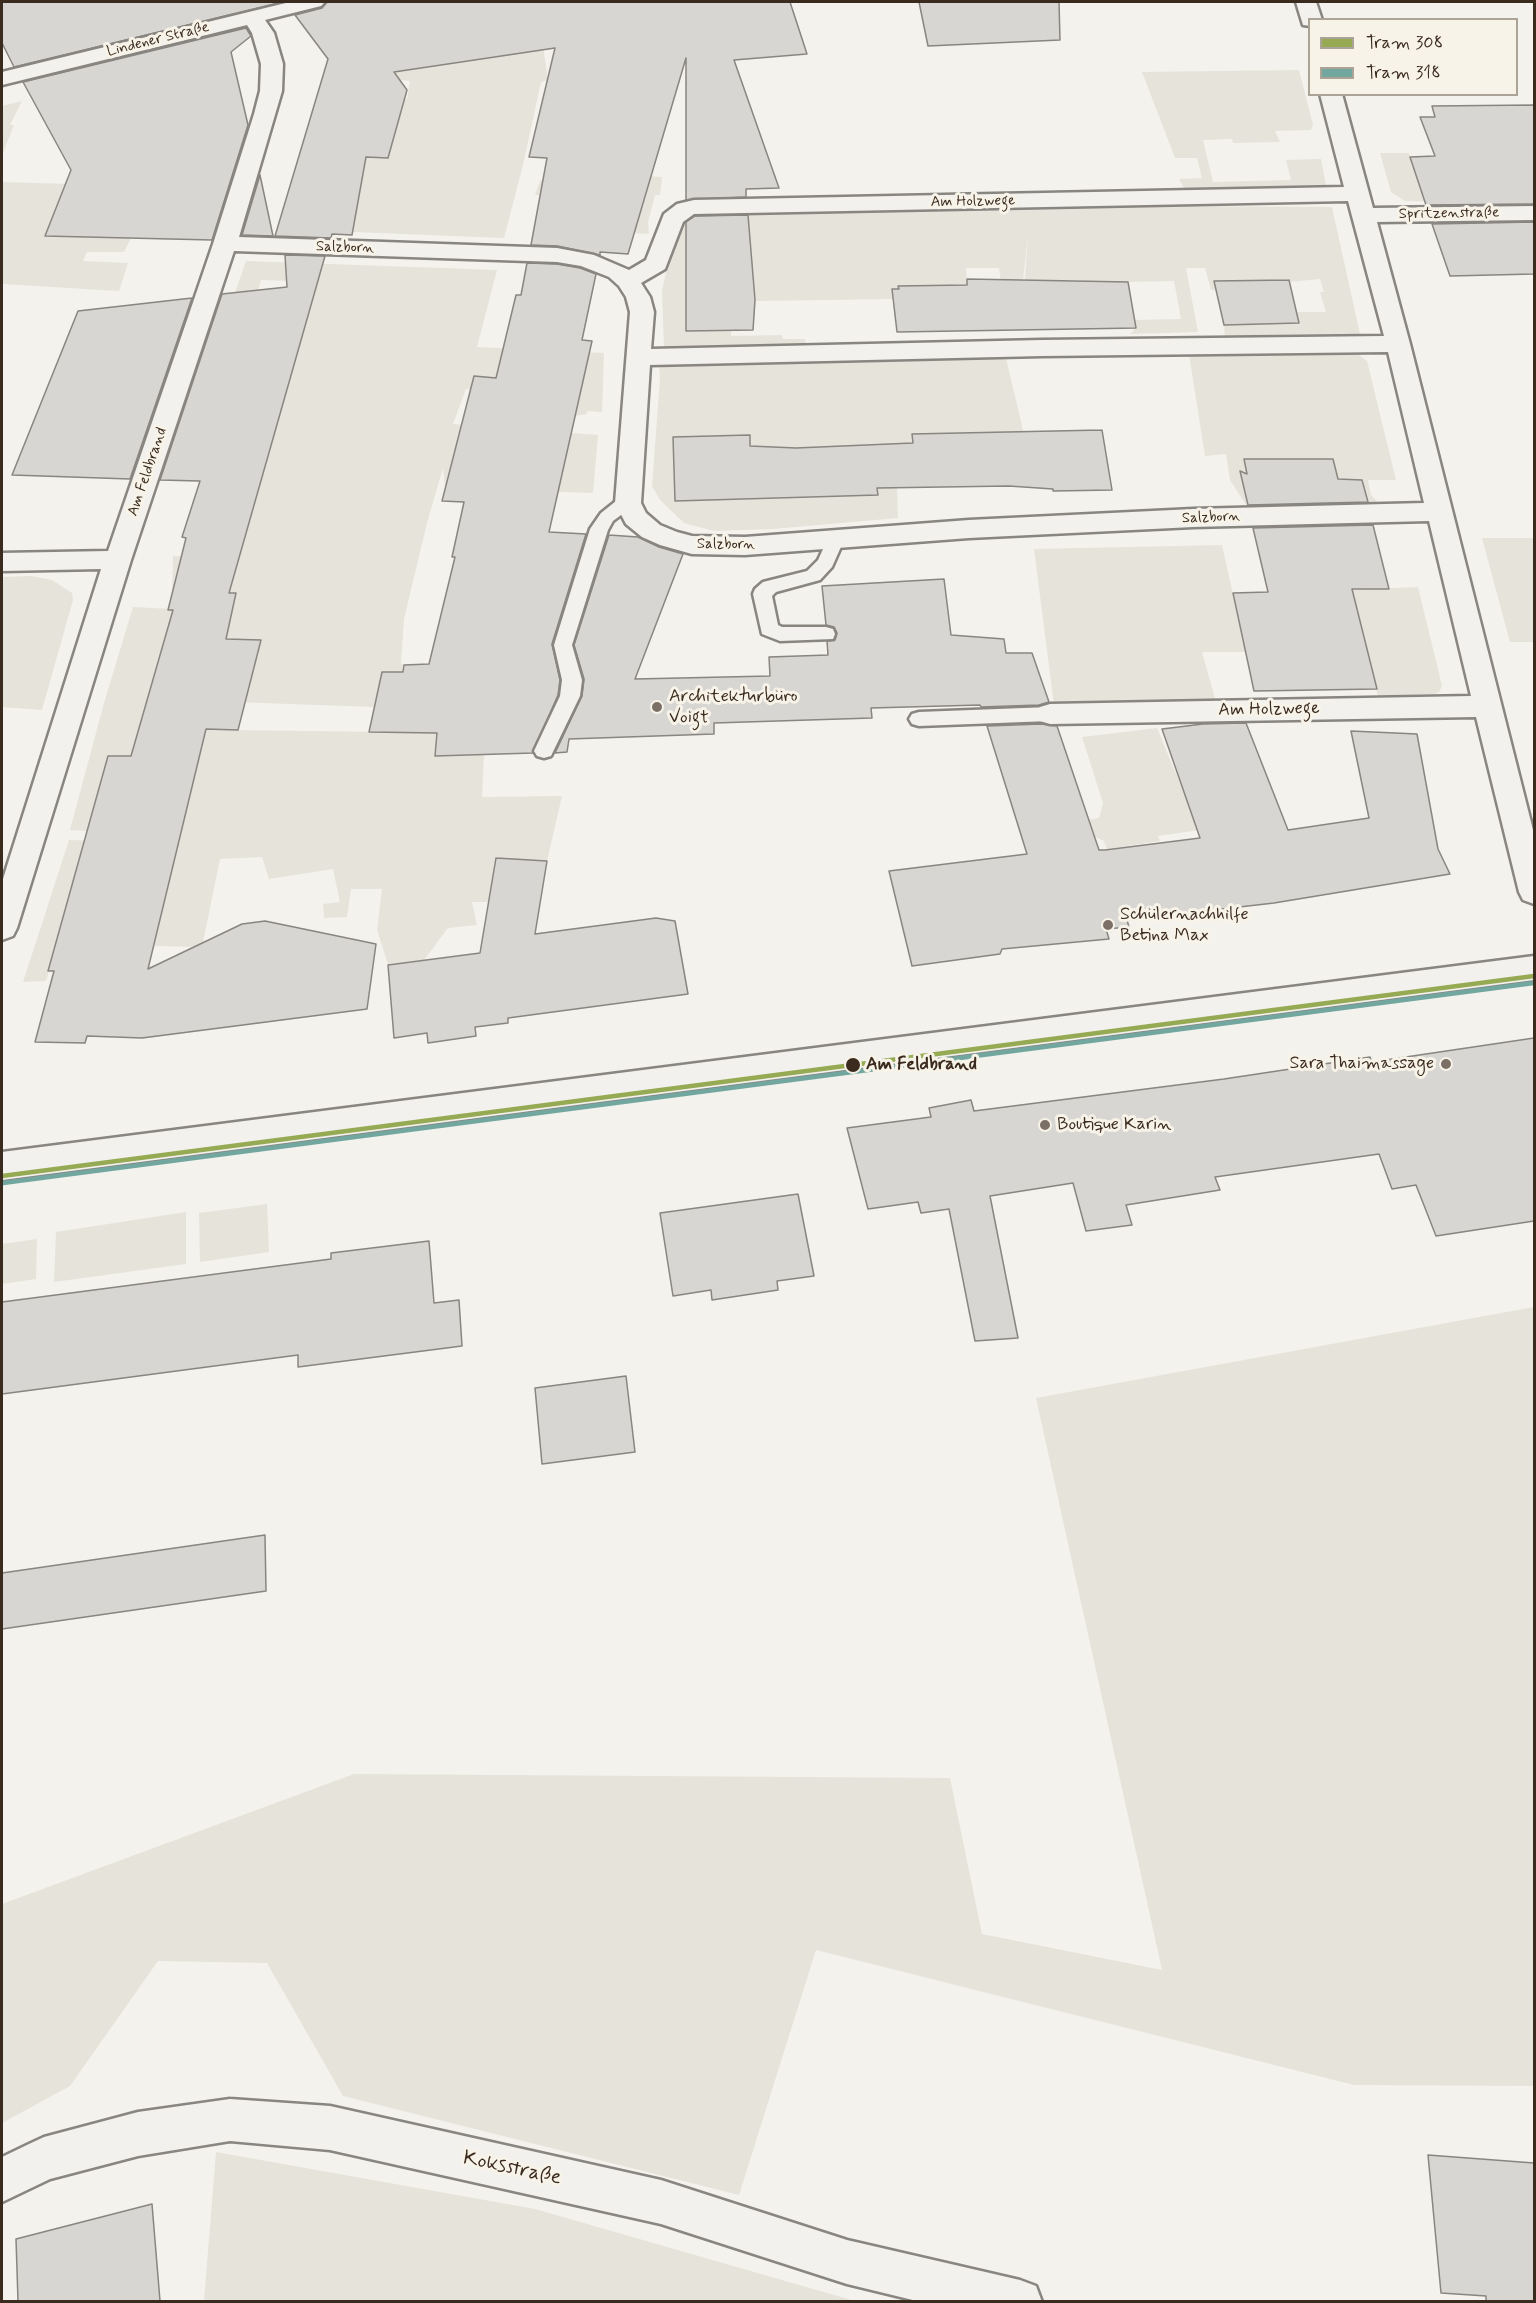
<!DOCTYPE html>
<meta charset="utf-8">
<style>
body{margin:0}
#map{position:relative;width:1536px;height:2303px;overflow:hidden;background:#f4f2ec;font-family:Mynerve,sans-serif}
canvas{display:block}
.frame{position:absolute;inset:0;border:3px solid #3b2a1e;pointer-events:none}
.legend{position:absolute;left:1308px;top:18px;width:210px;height:78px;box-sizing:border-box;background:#f7f3e8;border:2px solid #aca397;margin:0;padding:8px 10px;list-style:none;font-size:18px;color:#3b2a1e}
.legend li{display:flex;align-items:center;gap:12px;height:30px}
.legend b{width:30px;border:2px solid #aca397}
</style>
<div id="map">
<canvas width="1536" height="2303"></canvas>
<div class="frame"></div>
<ul class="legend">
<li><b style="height:8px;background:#95aa53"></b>Tram 308</li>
<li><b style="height:8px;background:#72a7a0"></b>Tram 318</li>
</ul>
</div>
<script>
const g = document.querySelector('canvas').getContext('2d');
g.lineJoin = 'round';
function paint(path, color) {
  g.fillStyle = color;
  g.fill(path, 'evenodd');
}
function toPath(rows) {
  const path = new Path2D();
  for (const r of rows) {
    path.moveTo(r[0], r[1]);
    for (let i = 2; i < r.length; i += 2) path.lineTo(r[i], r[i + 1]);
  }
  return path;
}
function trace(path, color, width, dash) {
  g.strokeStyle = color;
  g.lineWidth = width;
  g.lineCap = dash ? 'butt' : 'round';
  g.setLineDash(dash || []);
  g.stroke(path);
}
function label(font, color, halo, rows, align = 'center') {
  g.font = font + ' Mynerve,sans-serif';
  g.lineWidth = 6;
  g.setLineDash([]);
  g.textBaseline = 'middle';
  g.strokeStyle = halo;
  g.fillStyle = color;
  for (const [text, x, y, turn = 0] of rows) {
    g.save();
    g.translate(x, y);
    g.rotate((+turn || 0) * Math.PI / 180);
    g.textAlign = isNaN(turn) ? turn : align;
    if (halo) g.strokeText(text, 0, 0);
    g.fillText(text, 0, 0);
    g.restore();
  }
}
const green = toPath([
 [520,2,529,2,543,46,548,80,541,82,523,165,504,238,353,232,349,171,390,98,407,99,410,81,400,80,391,68],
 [1299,70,1313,125,1311,130,1275,131,1280,142,1233,143,1232,139,1203,140,1213,182,1291,180,1286,160,1321,159,1326,185,1319,188,1187,193,1179,179,1202,178,1197,158,1175,158,1142,72],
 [22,101,10,125,14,125,2,155,2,106],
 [1380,153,1409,153,1419,184,1479,183,1450,202,1405,201,1391,192],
 [586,172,662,177,660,195,655,195,648,222,649,234,631,233,602,197,535,195,540,181,544,179],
 [2,182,71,184,66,212,55,211,45,236,131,238,124,252,87,252,83,261,128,263,119,291,2,284],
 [1158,206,1332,207,1360,334,1225,339,1224,325,1299,323,1297,312,1326,312,1320,292,1324,292,1320,279,1288,282,1260,280,1262,290,1211,290,1205,268,1186,268,1198,332,1130,334,1136,328,1134,320,1181,319,1174,281,1127,282,1085,294,1081,280,1025,280,1028,236,1023,280,1024,306,1004,304,999,268,966,268,967,285,898,286,899,289,892,289,893,299,755,301,755,297,730,298,686,282,686,331,731,331,731,336,782,335,783,339,805,339,806,347,664,349,662,291,672,244,684,223,706,215,836,210,1030,207,1052,209],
 [246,261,497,270,477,347,604,353,602,412,587,411,587,414,575,416,582,385,502,391,466,389,453,424,598,435,593,493,445,488,443,468,427,523,404,619,401,663,404,665,403,679,438,718,435,755,484,754,482,797,562,796,547,861,496,858,492,902,472,902,477,925,448,928,424,960,388,964,377,930,382,889,351,889,347,917,324,918,323,904,340,902,333,869,269,879,262,857,220,859,202,947,154,946,164,902,68,899,46,981,23,982,69,840,129,842,153,756,108,756,87,831,70,830,104,703,133,607,231,612,235,593,172,593,173,556,238,558,289,383,255,381,303,333,318,282,261,280,254,303,232,302],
 [382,672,400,674,388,732,229,730,235,702,374,707],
 [1355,352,1367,361,1396,480,1368,480,1371,495,1377,501,1376,506,1248,508,1230,480,1226,454,1205,456,1189,354],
 [1006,358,1030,460,997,462,993,436,1001,436,1001,432,912,434,914,462,874,461,872,448,846,449,845,446,814,447,815,450,797,451,797,448,794,448,800,494,846,492,847,496,877,495,877,488,897,488,898,518,773,529,714,531,684,523,660,500,652,486,660,379,659,365],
 [1482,538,1534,538,1534,642,1510,642],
 [1222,545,1246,652,1202,652,1216,702,1054,705,1034,549],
 [31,576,52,580,72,593,73,600,42,710,2,707,2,577],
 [1418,587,1442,686,1439,692,1435,694,1378,696,1360,624,1347,590],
 [1157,728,1186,798,1230,793,1242,824,1158,836,1160,841,1107,849,1104,841,1093,836,1045,827,1099,818,1103,803,1082,737],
 [267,1204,269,1252,200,1262,199,1213],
 [186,1212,186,1264,54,1282,56,1232],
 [37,1239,36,1279,2,1284,2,1244],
 [1534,1307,1534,2086,1354,2085,816,1950,739,2195,343,2096,267,1963,158,1961,70,2086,2,2123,2,1904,354,1774,950,1778,982,1934,1162,1970,1036,1398],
 [216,2152,535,2209,855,2301,204,2301]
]);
const building = toPath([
 [2,2,283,2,14,67,2,43,2,2],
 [327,2,790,2,807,54,734,60,779,188,746,189,746,197,686,200,686,58,628,254,600,252,600,255,557,246,531,245,547,158,529,157,555,48,394,72,407,90,388,158,366,157,352,235,332,234,331,238,275,236,328,59,295,15,322,8,327,2],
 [919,2,1059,2,1060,40,928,46,919,2],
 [246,28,251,36,231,52,248,125,212,240,45,236,71,170,23,82,246,28],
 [1534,105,1534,204,1426,205,1410,157,1435,156,1420,117,1435,117,1432,106,1534,105],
 [260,175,273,236,242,235,260,175],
 [748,215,755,300,753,330,686,331,686,222,695,216,748,215],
 [1534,222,1534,274,1450,276,1432,224,1534,222],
 [285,255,325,256,229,593,236,593,226,639,261,640,238,730,206,729,148,969,242,924,265,921,376,944,367,1009,142,1038,87,1036,85,1043,35,1042,54,971,48,971,108,756,131,756,173,610,168,610,186,538,182,537,200,481,160,480,222,294,287,287,285,255],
 [527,263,557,264,580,268,596,274,582,340,592,341,549,532,586,534,552,644,560,680,558,695,533,753,435,756,437,733,369,732,382,672,403,672,404,665,429,664,455,557,452,557,464,502,442,501,474,376,496,378,516,295,521,295,527,263],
 [967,279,1128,282,1136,328,897,332,892,289,899,289,898,286,967,285,967,279],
 [1289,280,1299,323,1224,325,1214,281,1289,280],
 [192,298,130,479,12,475,78,311,192,298],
 [1102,430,1112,490,1053,491,1053,489,1009,486,877,488,878,495,675,501,673,437,750,435,750,446,796,448,913,443,912,434,1102,430],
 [1244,459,1333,459,1338,479,1362,480,1368,502,1248,505,1240,471,1247,474,1244,459],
 [1373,525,1389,589,1352,589,1377,689,1254,691,1233,593,1268,592,1253,528,1373,525],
 [609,535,638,537,659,547,683,554,635,679,770,676,769,657,828,655,827,641,835,640,837,633,834,627,826,625,822,586,944,579,951,635,1004,639,1006,653,1032,653,1049,702,1039,705,981,707,980,705,871,708,872,718,714,723,714,734,569,739,567,752,555,753,582,696,584,679,574,645,609,535],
 [1246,723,1288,830,1369,818,1351,731,1417,734,1438,849,1450,874,1274,903,1127,920,1129,927,1106,929,1109,939,1002,949,1000,954,912,966,889,871,1027,854,987,726,1041,724,1057,726,1099,850,1105,850,1200,838,1162,729,1203,724,1246,723],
 [496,858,547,861,535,934,656,918,675,921,688,994,508,1018,508,1023,475,1027,476,1036,428,1043,427,1033,394,1038,388,965,480,953,496,858],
 [1534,1038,1534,1221,1436,1236,1416,1185,1392,1189,1379,1154,1215,1177,1220,1190,1126,1205,1132,1225,1086,1231,1073,1183,990,1196,1018,1338,975,1341,949,1209,921,1213,918,1202,868,1209,847,1128,931,1117,929,1108,971,1100,974,1111,1224,1079,1370,1057,1372,1062,1534,1038],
 [798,1194,814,1276,777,1281,778,1290,712,1300,711,1290,673,1296,660,1213,798,1194],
 [429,1241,434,1303,459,1300,462,1346,298,1367,298,1355,2,1394,2,1302,331,1259,331,1253,429,1241],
 [626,1376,635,1452,542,1464,535,1388,626,1376],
 [265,1535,266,1591,2,1629,2,1573,265,1535],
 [1428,2155,1534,2163,1534,2301,1486,2301,1486,2296,1441,2293,1428,2155],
 [152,2204,160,2301,18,2301,16,2239,152,2204]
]);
const service = toPath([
 [628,497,634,499,637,503,613,521,608,530,572,645,582,680,580,696,551,756,544,758,537,756,534,751,560,696,562,680,554,645,590,529,601,513,616,501,628,497],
 [835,534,841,536,844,540,832,567,820,580,776,592,772,596,778,625,782,627,826,627,833,629,835,634,833,639,780,641,762,634,753,594,755,589,763,582,807,571,818,560,829,536,835,534],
 [1050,707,1057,709,1060,714,1057,719,1050,721,919,726,912,724,909,719,912,714,919,712,1050,707]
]);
const minor = toPath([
 [290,2,325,2,321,6,265,20,274,33,283,64,282,91,239,237,557,248,594,255,629,270,646,260,664,214,677,204,694,200,1344,187,1320,94,1342,94,1373,208,1534,206,1534,220,1377,222,1410,344,1534,834,1534,904,1523,900,1519,892,1476,717,1050,724,1040,721,1036,714,1040,707,1050,704,1471,696,1429,521,1193,527,969,538,745,555,692,554,660,545,642,537,626,524,615,503,630,312,626,297,619,286,609,277,581,266,557,262,234,251,131,560,17,928,13,936,2,940,2,882,101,569,2,571,2,553,108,551,213,244,254,114,260,91,261,64,252,33,247,25,2,85,2,72,290,2],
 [1348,201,1384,336,1042,340,651,349,654,312,650,297,641,283,665,269,683,222,694,214,1348,201],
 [1388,352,1424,503,1193,509,969,520,745,537,692,536,677,532,660,525,646,513,641,503,650,365,1042,356,1388,352],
 [1296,2,1316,2,1322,20,1310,20,1310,26,1303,25,1296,2],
 [230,2099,330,2106,661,2180,847,2240,1020,2280,1036,2286,1042,2302,921,2302,847,2284,661,2224,330,2150,230,2141,138,2156,50,2179,2,2202,2,2157,29,2144,44,2137,138,2112,230,2099]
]);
const tertiary = toPath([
 [1534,956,1534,980,2,1180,2,1152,1534,956]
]);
const tram1 = toPath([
 [2,1176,1534,976]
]);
const tram2 = toPath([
 [3,1183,1534,983]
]);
const markers = [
 [657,707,6,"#7c7066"],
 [1108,925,6,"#7c7066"],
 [1446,1064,6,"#7c7066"],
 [853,1065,8,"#3b2a1e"],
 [1045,1125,6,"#7c7066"]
];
const farStreetnames = [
 ["Lindener Straße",158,40,-14],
 ["Am Holzwege",973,202,-1],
 ["Spritzenstraße",1449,214,-1],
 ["Salzborn",345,248,2],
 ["Am Feldbrand",148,472,-71],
 ["Salzborn",1211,518,-2],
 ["Salzborn",726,545,1]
];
const poiNames = [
 ["Architekturbüro",669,697],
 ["Voigt",669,718],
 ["Schülernachhilfe",1120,915],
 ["Betina Max",1120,936],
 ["Sara Thaimassage",1434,1064,"right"],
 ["Boutique Karin",1057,1125]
];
const streetNames = [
 ["Am Holzwege",1269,710,-1]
];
const stopNames = [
 ["Am Feldbrand",866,1065]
];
const nearStreetnames = [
 ["Koksstraße",512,2169,12]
];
paint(green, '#e6e3da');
paint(building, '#d8d6d2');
trace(building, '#898580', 1.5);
trace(service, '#898580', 5);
trace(minor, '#898580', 5);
trace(tertiary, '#898580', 5);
paint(service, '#f2f1ed');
paint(minor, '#f2f1ed');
paint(tertiary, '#f2f1ed');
trace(tram1, '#95aa53', 4.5);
trace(tram2, '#72a7a0', 4.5);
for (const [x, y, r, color] of markers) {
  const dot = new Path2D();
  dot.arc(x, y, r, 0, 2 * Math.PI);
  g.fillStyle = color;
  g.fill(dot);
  trace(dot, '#f7f3e8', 2);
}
label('15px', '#3b2a1e', '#f7f3e8', farStreetnames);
label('18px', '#3b2a1e', '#f7f3e8', poiNames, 'left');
label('18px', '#3b2a1e', '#f7f3e8', streetNames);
label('bold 18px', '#3b2a1e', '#f7f3e8', stopNames, 'left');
label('21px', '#3b2a1e', '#f7f3e8', nearStreetnames);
</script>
